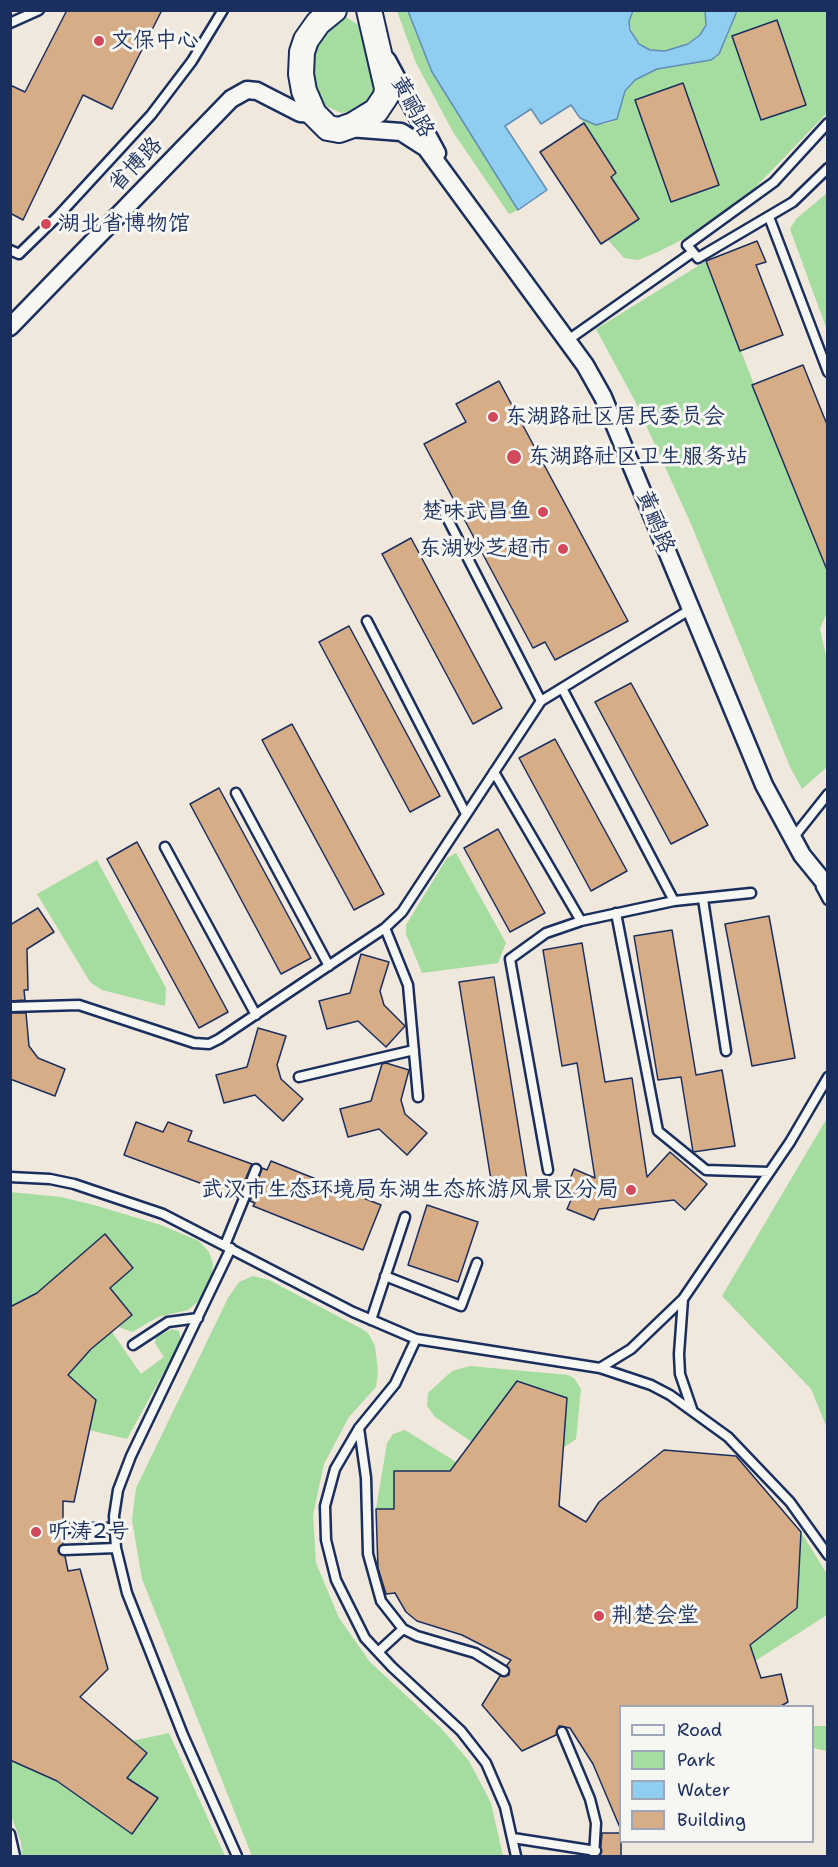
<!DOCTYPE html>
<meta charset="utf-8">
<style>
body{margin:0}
#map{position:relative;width:838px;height:1867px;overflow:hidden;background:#f0e7dd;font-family:"Shantell Sans",sans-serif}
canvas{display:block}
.frame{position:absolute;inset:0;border:12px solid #1b2f5e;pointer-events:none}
.legend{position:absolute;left:619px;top:1705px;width:195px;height:138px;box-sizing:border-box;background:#f6f6f2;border:2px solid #9ea6b7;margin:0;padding:8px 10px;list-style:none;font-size:18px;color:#1b2f5e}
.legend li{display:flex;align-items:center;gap:12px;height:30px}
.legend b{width:30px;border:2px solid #9ea6b7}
</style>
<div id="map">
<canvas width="838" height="1867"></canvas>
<div class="frame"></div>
<ul class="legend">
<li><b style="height:8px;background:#f6f6f2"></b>Road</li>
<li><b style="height:16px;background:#a5dca0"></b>Park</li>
<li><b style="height:16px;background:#90cef1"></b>Water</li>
<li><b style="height:16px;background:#d6ad87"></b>Building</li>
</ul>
</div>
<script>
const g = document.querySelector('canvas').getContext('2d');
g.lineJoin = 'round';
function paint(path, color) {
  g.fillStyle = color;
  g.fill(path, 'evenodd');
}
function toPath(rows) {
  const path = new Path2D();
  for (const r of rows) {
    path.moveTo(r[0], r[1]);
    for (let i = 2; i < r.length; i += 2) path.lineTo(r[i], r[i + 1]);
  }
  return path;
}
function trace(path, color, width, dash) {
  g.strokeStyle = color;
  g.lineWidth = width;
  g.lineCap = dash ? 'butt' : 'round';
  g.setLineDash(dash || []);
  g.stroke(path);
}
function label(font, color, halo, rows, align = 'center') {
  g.font = font + ' "Shantell Sans","LXGW WenKai TC",sans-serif';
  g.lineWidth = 6;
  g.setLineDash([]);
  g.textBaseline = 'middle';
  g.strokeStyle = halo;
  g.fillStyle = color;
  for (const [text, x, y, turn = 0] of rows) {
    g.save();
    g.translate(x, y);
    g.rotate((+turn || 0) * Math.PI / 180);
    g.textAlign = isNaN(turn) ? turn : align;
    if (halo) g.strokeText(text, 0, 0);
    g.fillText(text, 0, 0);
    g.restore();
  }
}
const green = toPath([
 [397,11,408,11,432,72,518,210,509,214,453,132,416,63],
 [633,11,705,11,707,20,700,35,688,44,673,50,656,51,645,48,634,38,629,21],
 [737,11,827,11,827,113,748,195,687,237,658,252,638,260,624,258,608,240,639,219,611,177,616,173,580,118,605,124,611,122,617,119,625,91,635,80,657,69,711,60,722,47],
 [346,17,360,26,378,85,372,100,353,111,341,113,324,105,317,94,313,79,313,59,325,30],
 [827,193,827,330,790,229,796,219],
 [706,261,827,572,827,612,820,629,827,660,827,767,802,789,790,767,691,524,636,403,596,329],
 [456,853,506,943,498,963,422,973,406,934,406,925,447,858],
 [97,860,166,988,165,1006,102,990,90,982,37,894],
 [827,1118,827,1428,811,1389,722,1296],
 [10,1192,61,1197,94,1205,161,1225,199,1241,209,1252,213,1264,212,1276,201,1299,188,1310,158,1317,132,1332,119,1327,132,1315,110,1288,133,1268,105,1234,37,1293,11,1307],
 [253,1276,269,1280,362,1329,368,1333,375,1346,378,1371,376,1387,349,1417,324,1464,313,1515,316,1563,339,1618,370,1662,441,1728,469,1761,491,1803,503,1856,252,1856,142,1579,132,1520,136,1488,228,1298,239,1282],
 [172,1329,179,1331,181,1341,127,1439,89,1430,96,1400,68,1375,91,1349,112,1332,141,1374,164,1357,155,1343,156,1337],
 [470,1366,568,1375,574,1378,581,1389,576,1439,563,1448,517,1382,472,1442,435,1417,427,1406,428,1393,452,1371],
 [405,1430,456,1462,450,1471,394,1471,394,1509,376,1509,387,1443,393,1434],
 [801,1532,827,1574,827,1615,755,1661,750,1645,797,1608],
 [813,1726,827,1726,827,1751,813,1748],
 [169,1733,225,1856,22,1856,21,1842,11,1816,11,1760,57,1781,132,1834,158,1798,127,1778,147,1753,132,1741]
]);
const water = toPath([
 [408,11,633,11,629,21,630,30,639,44,650,50,665,51,688,44,700,35,706,25,705,11,737,11,719,54,711,60,657,69,635,80,625,91,617,119,596,125,580,118,571,105,541,124,531,109,505,126,547,190,518,210,432,72,408,11]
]);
const building = toPath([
 [67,10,162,10,112,109,83,95,23,220,10,213,10,85,25,92,67,10],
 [777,20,806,105,761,120,732,36,777,20],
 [683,83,719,185,671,202,635,100,683,83],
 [584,123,616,173,611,177,639,219,601,244,540,152,584,123],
 [757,241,766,262,756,265,783,335,740,351,706,261,757,241],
 [803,365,828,427,827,570,752,385,803,365],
 [499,381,628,621,555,660,545,642,533,648,424,444,466,422,456,404,499,381],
 [411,538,502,708,473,724,382,554,411,538],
 [349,626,440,796,410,812,319,642,349,626],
 [631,683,708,825,671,844,595,702,631,683],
 [292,724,384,894,354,910,262,740,292,724],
 [555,739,627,871,591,891,519,758,555,739],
 [219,788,311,958,281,974,190,804,219,788],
 [498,829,545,913,510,932,464,848,498,829],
 [137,842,228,1012,199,1028,107,859,137,842],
 [38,908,54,932,27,949,28,990,24,990,25,1000,10,1001,10,925,38,908],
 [769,916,795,1058,752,1066,725,924,769,916],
 [672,930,696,1075,722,1070,735,1146,693,1152,681,1077,658,1080,634,936,672,930],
 [582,943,605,1082,632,1078,647,1177,670,1152,707,1184,685,1210,674,1200,599,1209,594,1220,567,1209,574,1193,566,1189,574,1169,595,1178,577,1063,562,1066,543,950,582,943],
 [361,954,389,962,380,991,384,1005,405,1026,386,1047,358,1021,327,1029,319,1001,350,993,361,954],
 [494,977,527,1180,492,1186,459,982,494,977],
 [10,1013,26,1013,29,1046,38,1058,65,1069,55,1096,10,1079,10,1013],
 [258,1028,286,1036,277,1065,281,1079,303,1099,283,1121,255,1095,224,1103,216,1075,247,1067,258,1028],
 [386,1063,409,1070,401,1100,405,1114,427,1133,407,1155,379,1129,348,1137,340,1109,371,1101,382,1064,386,1063],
 [136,1122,163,1132,168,1122,192,1131,188,1141,252,1164,238,1197,124,1155,136,1122],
 [271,1161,381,1205,363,1250,253,1206,255,1203,250,1201,262,1168,267,1170,271,1161],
 [427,1205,478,1222,458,1282,408,1265,427,1205],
 [105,1234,133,1268,110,1288,132,1315,91,1349,68,1375,96,1400,74,1502,63,1501,63,1522,57,1524,56,1529,62,1534,63,1544,58,1551,65,1556,68,1571,80,1569,108,1669,80,1697,147,1753,127,1778,158,1798,132,1834,57,1781,10,1760,10,1307,37,1293,105,1234],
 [517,1381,567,1398,559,1506,586,1522,599,1502,664,1450,736,1456,801,1532,797,1608,750,1645,761,1678,781,1674,788,1702,779,1707,621,1707,621,1830,593,1764,570,1728,559,1726,556,1735,522,1751,482,1705,500,1676,509,1675,507,1665,511,1660,462,1635,417,1621,406,1612,395,1593,386,1594,378,1568,376,1509,394,1509,394,1471,450,1471,517,1381],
 [602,1833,621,1833,621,1857,600,1857,602,1833]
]);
const lane = toPath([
 [10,23,39,10],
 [828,123,774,182,687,245,698,258,793,202,828,168],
 [769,217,828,372],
 [10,250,19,254,59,215,151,115,192,61,223,10],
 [568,340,693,252],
 [441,506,541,701],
 [367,621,466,814],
 [562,688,674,901],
 [494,772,581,921],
 [236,793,329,966],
 [793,838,828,794],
 [165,847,256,1015],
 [821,887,828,900],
 [703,899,726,1051],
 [616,913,658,1131,706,1170,769,1172],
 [385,928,408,985,418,1097],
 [10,1007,79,1005,194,1043,209,1044,219,1039,385,928,402,912,541,701,691,609],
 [299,1077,414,1050],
 [548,1170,510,959,546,933,581,921,674,901,751,893],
 [10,1177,50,1179,74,1184,163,1214,353,1312,416,1339,600,1368,651,1385,670,1395,728,1437,790,1502,828,1555],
 [225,1245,256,1169],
 [231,1248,131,1456,118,1490,114,1516,116,1548,127,1593,183,1735,237,1856],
 [385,1276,461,1306,477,1263],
 [371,1320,405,1217],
 [416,1339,395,1384,359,1428,335,1469,325,1506,326,1540,336,1580,365,1638,392,1667,461,1731,486,1763,505,1807,516,1856],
 [133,1345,168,1322,198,1318],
 [600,1368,631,1349,683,1299],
 [692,1409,680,1374,679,1354,683,1299,790,1142,828,1077],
 [359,1428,366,1478,368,1554,381,1601,403,1629,417,1636,475,1653,504,1671],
 [62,1528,114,1528],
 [64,1550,116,1548],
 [378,1652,403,1629],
 [562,1732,590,1799,596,1823,594,1856],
 [10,1834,15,1856],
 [513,1838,596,1851]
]);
const street = toPath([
 [387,60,437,153],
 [349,128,401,132,426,148,585,365,603,397,764,785,802,855,828,887],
 [10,327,231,99,247,90,257,91,300,113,314,114]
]);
const secondary = toPath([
 [334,10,318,23,306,40,302,52,301,74,304,91,314,114,328,128,339,130,353,125,376,111,386,96,387,88,369,10]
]);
const markers = [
 [99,41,6,"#d1495b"],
 [46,224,6,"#d1495b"],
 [493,417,6,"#d1495b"],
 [514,457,8,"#d1495b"],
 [543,512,6,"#d1495b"],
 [563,549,6,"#d1495b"],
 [631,1190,6,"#d1495b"],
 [36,1532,6,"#d1495b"],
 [599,1616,6,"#d1495b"]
];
const poiNames = [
 ["文保中心",111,41],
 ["湖北省博物馆",58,224],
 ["东湖路社区居民委员会",505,417],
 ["东湖路社区卫生服务站",528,457],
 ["楚味武昌鱼",531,512,"right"],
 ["东湖妙芝超市",551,549,"right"],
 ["武汉市生态环境局东湖生态旅游风景区分局",619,1190,"right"],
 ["听涛2号",48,1532],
 ["荆楚会堂",611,1616]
];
const streetNames = [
 ["黄鹂路",412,107,62],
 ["省博路",136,165,-46],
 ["黄鹂路",655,522,68]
];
paint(green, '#a5dca0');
paint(water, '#90cef1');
trace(water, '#618eb6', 1.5);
paint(building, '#d6ad87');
trace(building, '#1b2f5e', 1.5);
trace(lane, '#1b2f5e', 13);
trace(street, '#1b2f5e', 21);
trace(secondary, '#1b2f5e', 28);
trace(lane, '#f6f6f2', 8);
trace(street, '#f6f6f2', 16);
trace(secondary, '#f6f6f2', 24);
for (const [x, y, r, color] of markers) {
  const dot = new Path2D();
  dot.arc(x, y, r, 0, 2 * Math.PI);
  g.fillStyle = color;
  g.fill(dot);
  trace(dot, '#f6f6f2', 2);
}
label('22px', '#1b2f5e', '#f6f6f2', poiNames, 'left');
label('22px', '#1b2f5e', '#f6f6f2', streetNames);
</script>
